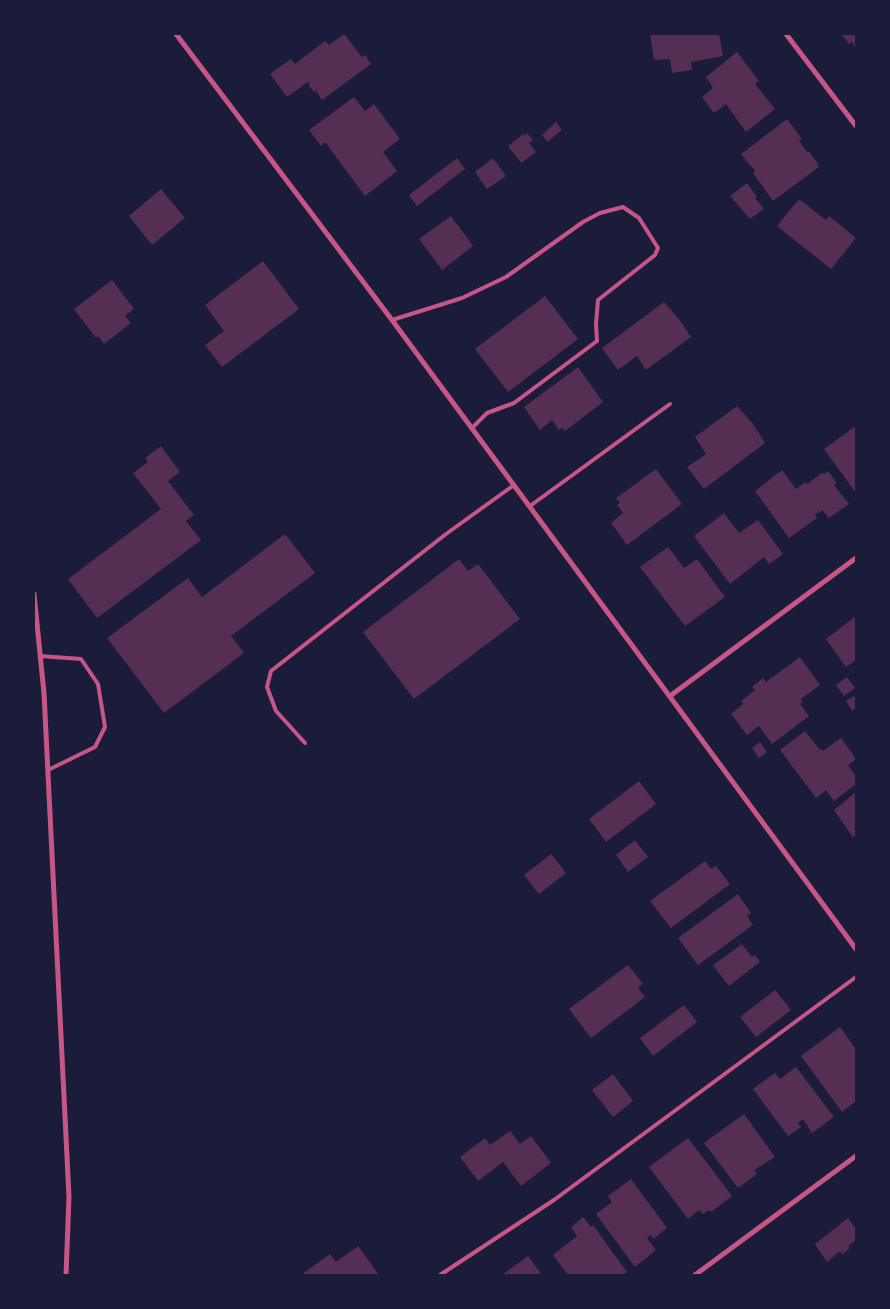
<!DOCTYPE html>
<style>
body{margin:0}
#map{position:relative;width:890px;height:1309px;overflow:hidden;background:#1b1b3a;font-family:"DejaVu Sans",sans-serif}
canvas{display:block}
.frame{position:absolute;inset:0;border:35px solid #1b1b3a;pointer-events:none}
</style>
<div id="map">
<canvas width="890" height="1309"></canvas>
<div class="frame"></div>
</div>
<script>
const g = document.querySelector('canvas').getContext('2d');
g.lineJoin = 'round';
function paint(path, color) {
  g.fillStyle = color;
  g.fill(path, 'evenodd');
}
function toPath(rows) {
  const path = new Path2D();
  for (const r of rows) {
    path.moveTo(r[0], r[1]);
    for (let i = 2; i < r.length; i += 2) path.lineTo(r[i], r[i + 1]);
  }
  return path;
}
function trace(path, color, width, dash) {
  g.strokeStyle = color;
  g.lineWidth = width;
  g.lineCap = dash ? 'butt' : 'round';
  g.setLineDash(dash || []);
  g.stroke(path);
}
const building = toPath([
 [344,34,362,57,365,55,371,64,322,100,316,91,314,92,308,85,310,84,308,82,287,97,270,74,291,59,295,64,325,41,329,45],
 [650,34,719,34,723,56,691,62,692,70,672,73,670,59,654,60],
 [841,34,856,34,856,49,852,42,849,44],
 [737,52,759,81,755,84,775,109,746,132,726,104,714,113,702,97,713,88,706,77],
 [354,97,365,111,374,104,400,139,383,152,397,171,365,196,325,142,321,146,309,130],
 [787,119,802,139,799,141,807,152,809,151,818,164,817,165,819,167,773,201,753,173,755,171,741,154],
 [556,122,562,130,547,142,542,135],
 [527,133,533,140,529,143,536,152,521,163,508,146,523,134,524,136],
 [457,158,465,169,417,206,409,195],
 [493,158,506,176,487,189,475,172],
 [747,183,757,197,755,198,764,209,750,219,730,196],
 [161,189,185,218,152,245,129,216],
 [799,199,826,220,829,216,856,238,831,269,777,226],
 [451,216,473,246,442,270,419,239],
 [263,261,299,309,222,367,205,345,224,331,205,305],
 [112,280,134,309,125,316,131,323,104,344,98,336,96,338,74,309],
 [545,296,578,339,508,392,475,349],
 [664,302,679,319,691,337,646,370,637,356,618,370,602,348],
 [578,367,603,402,565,431,562,428,559,430,552,420,540,430,524,407],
 [737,406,753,424,765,443,704,489,687,467,706,454,695,437],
 [856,426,856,493,824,449],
 [161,446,180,472,168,481,194,515,186,521,201,540,97,618,68,579,161,509,133,473,148,462,145,458],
 [656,469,682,504,627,545,611,523,623,513,617,505,620,503,616,498],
 [782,470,796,489,805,482,807,484,822,473,824,474,828,471,837,483,834,485,849,504,829,518,822,510,815,515,817,518,789,538,755,491],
 [724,513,739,533,758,520,783,554,769,564,764,557,730,584,694,536],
 [285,534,315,573,231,636,244,653,164,713,107,638,188,578,202,597],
 [668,547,684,568,697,559,725,597,685,626,640,567],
 [459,559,468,571,478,564,520,619,414,699,363,632],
 [856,616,856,660,846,667,826,639],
 [800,657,820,685,801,699,802,702,800,704,809,716,772,744,759,726,747,735,731,714,743,704,741,701,755,690,752,687,763,678,766,682],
 [847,677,855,688,844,696,836,685],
 [854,696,856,699,856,708,852,711,846,701],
 [805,731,820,750,822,749,823,751,841,738,856,759,848,765,856,776,856,784,834,801,826,790,816,798,780,750],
 [760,742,767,752,759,758,752,748],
 [639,781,656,804,606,842,589,819],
 [856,792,856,835,853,837,834,810],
 [635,840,648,857,628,872,616,855],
 [551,854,566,873,539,894,524,875],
 [705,861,711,869,716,866,730,884,671,928,650,901],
 [738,894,751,913,747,916,753,925,698,965,678,938],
 [742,944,752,957,755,955,760,962,729,986,713,965],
 [628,965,643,984,638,988,645,997,591,1038,569,1009],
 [775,990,791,1010,756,1037,740,1017],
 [684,1005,697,1022,653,1056,640,1038],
 [840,1027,856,1049,856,1101,842,1112,801,1056],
 [796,1067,834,1117,812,1133,803,1119,798,1123,801,1127,788,1136,753,1089,775,1073,780,1079],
 [613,1074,633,1101,613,1117,592,1090],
 [744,1114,775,1157,754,1170,757,1174,738,1188,704,1143],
 [510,1131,520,1144,531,1136,551,1163,521,1186,503,1162,478,1181,460,1157,485,1138,490,1145],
 [688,1138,732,1196,711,1212,709,1210,703,1214,699,1210,688,1219,649,1167],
 [631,1179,667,1228,653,1239,651,1235,647,1238,656,1250,635,1267,596,1214,612,1202,608,1196],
 [583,1217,591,1227,593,1225,627,1272,623,1275,568,1275,553,1255,577,1236,571,1227],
 [848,1218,856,1229,856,1240,848,1246,850,1248,842,1255,840,1251,827,1262,815,1244],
 [358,1246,379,1275,301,1275,330,1254,336,1262],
 [528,1256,542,1275,502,1275]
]);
const service = toPath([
 [392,320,462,298,506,277,583,222,600,213,623,207,639,218,658,248,655,255,598,300,596,324,597,341,514,403,487,413,472,428],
 [530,506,670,404],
 [40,656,81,659,98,684,105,727,95,747,48,770],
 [305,743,276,711,267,687,271,671,446,534,514,485],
 [440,1275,554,1200,856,977]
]);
const minor = toPath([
 [176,34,392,320,856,949],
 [786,34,856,126],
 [34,594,44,693,69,1197,66,1275],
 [670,696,856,558],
 [695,1275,856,1156]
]);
paint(building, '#542f53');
trace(service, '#c65784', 4);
trace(minor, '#c65784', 5);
</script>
